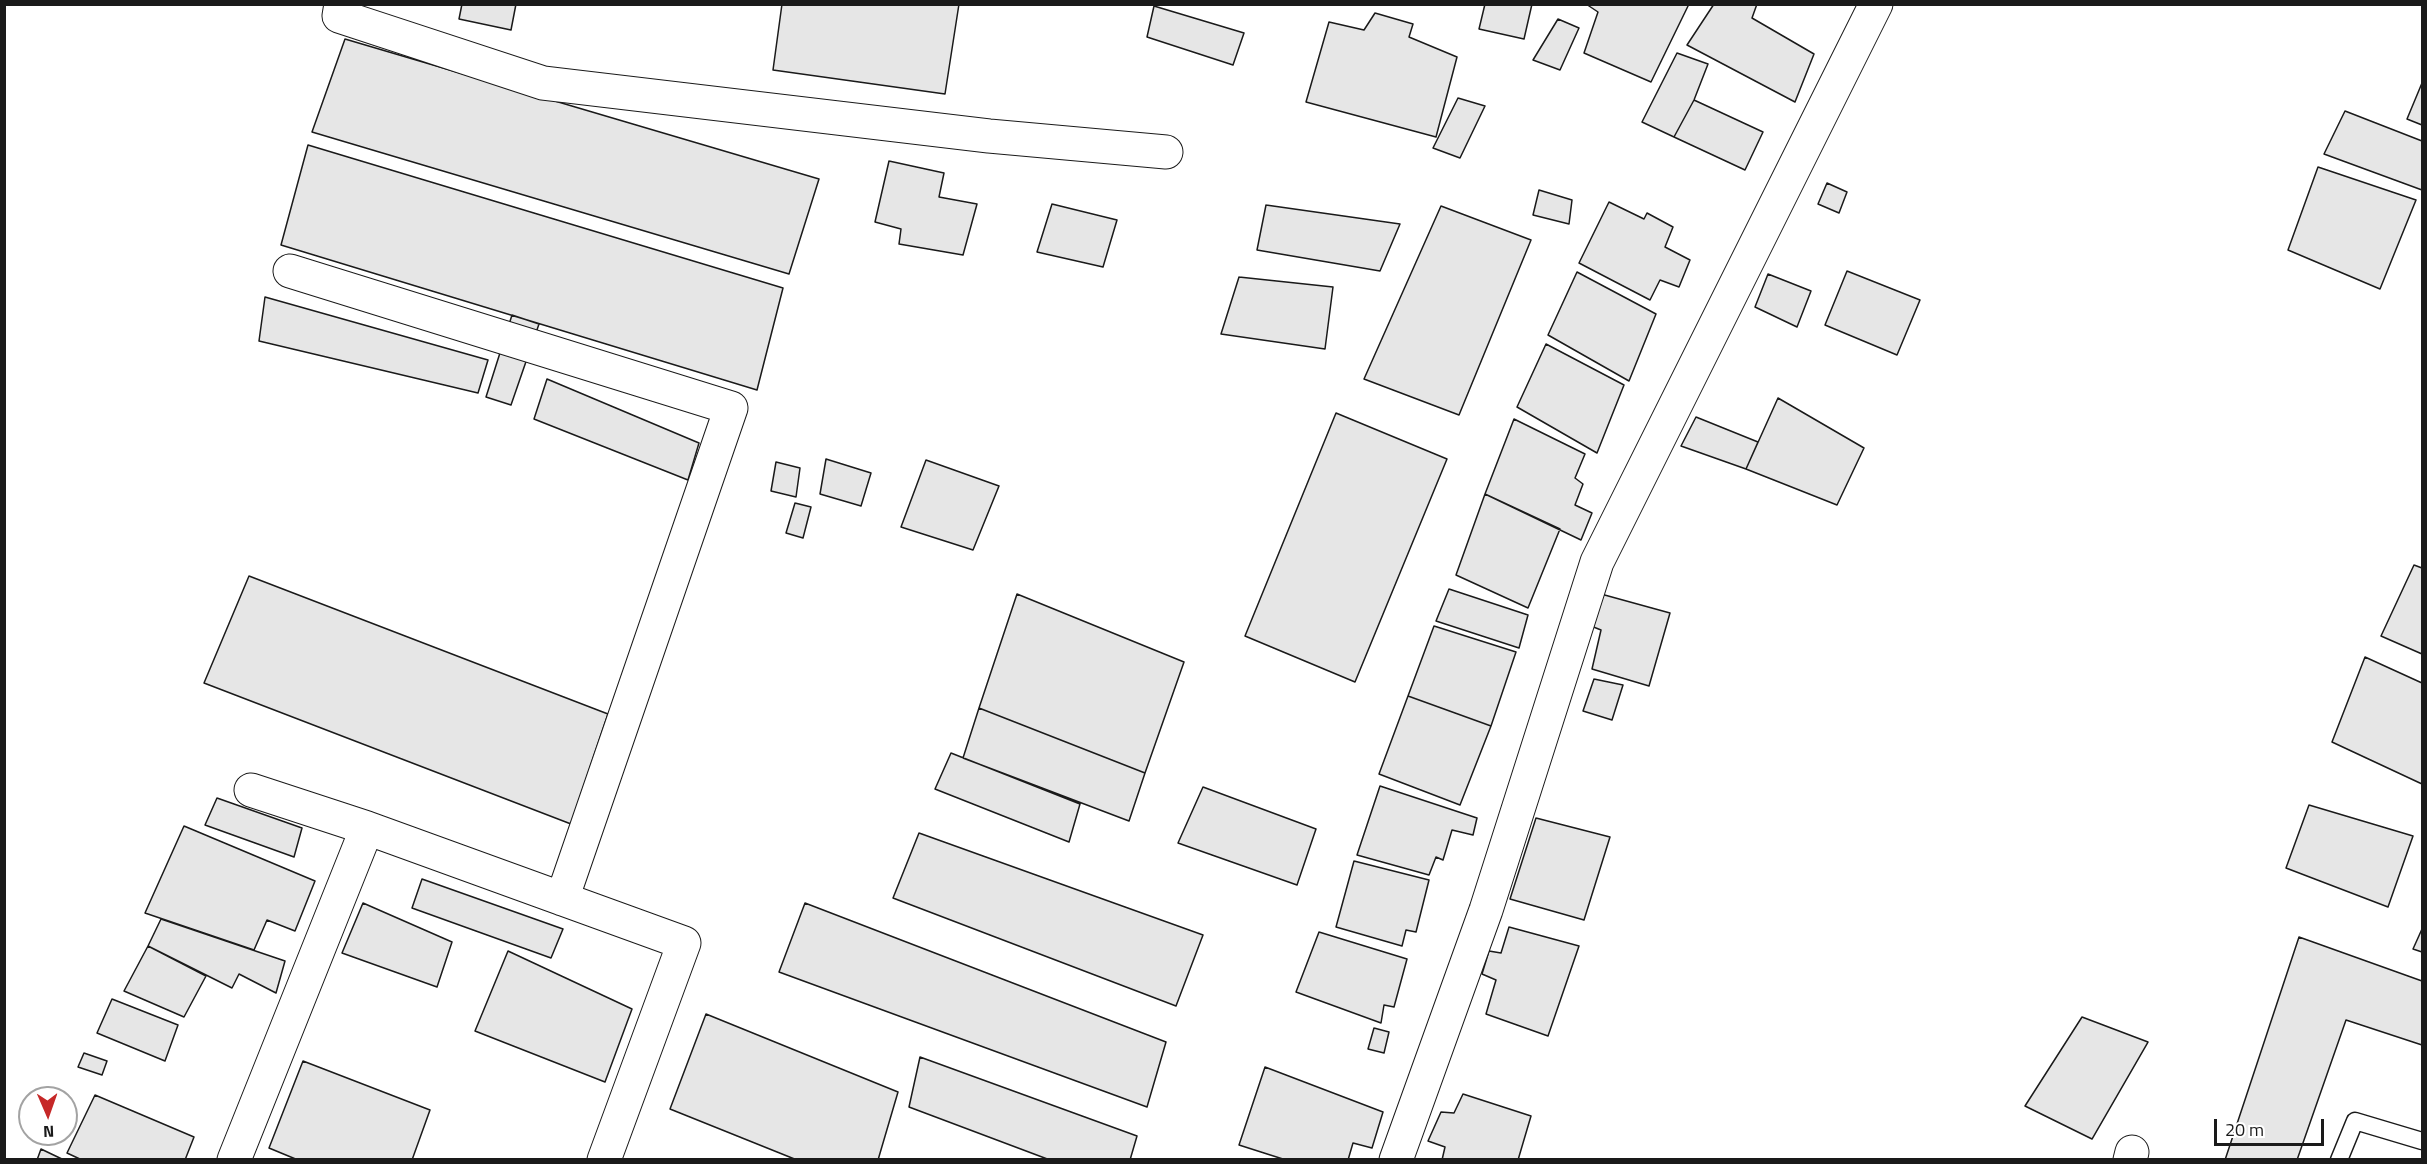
<!DOCTYPE html>
<style>
body{margin:0}
#map{position:relative;width:2427px;height:1164px;overflow:hidden;background:#fff;font-family:"Titillium Web",sans-serif}
canvas{display:block}
.frame{position:absolute;inset:0;border:6px solid #1a1a1a;pointer-events:none}
.north{position:absolute;left:18px;top:1086px;width:60px;height:60px;box-sizing:border-box;background:#fff;border:2px solid #a3a3a3;border-radius:50%;rotate:178deg;font-size:16px;font-weight:700;line-height:24px;text-align:center;color:#1a1a1a}
.north::after{content:'';display:block;margin:auto;width:21px;height:27px;background:#c62828;clip-path:polygon(50% 0,100% 100%,50% 72%,0 100%)}
.scale{position:absolute;left:2214px;top:1119px;width:110px;height:27px;box-sizing:border-box;border:3px solid #1a1a1a;border-top:0;padding-left:8px;font-size:18px;line-height:21px;white-space:nowrap;color:#1a1a1a;-webkit-text-stroke:4px #fff;paint-order:stroke}
</style>
<div id="map">
<canvas width="2427" height="1164"></canvas>
<div class="frame"></div>
<div class="north">N</div>
<div class="scale">20 m</div>
</div>
<script>
const g = document.querySelector('canvas').getContext('2d');
g.lineJoin = 'round';
function paint(path, color) {
  g.fillStyle = color;
  g.fill(path, 'evenodd');
}
function toPath(rows) {
  const path = new Path2D();
  for (const r of rows) {
    path.moveTo(r[0], r[1]);
    for (let i = 2; i < r.length; i += 2) path.lineTo(r[i], r[i + 1]);
  }
  return path;
}
function trace(path, color, width, dash) {
  g.strokeStyle = color;
  g.lineWidth = width;
  g.lineCap = dash ? 'butt' : 'round';
  g.setLineDash(dash || []);
  g.stroke(path);
}
const building = toPath([
 [462,4,516,4,511,30,459,19,462,4],
 [782,4,959,4,945,94,773,70,782,4],
 [1485,4,1532,4,1524,39,1479,29,1485,4],
 [1586,4,1689,4,1651,82,1584,53,1598,12,1586,4],
 [1714,4,1757,4,1752,18,1814,54,1795,102,1687,45,1714,4],
 [1154,6,1244,33,1233,65,1147,37,1154,6],
 [1375,13,1413,24,1409,37,1457,57,1436,137,1306,102,1329,22,1364,30,1375,13],
 [1558,19,1579,28,1560,70,1533,60,1558,19],
 [345,39,819,179,789,274,312,132,345,39],
 [1677,53,1708,64,1694,100,1674,137,1642,122,1677,53],
 [2422,83,2422,125,2407,119,2422,83],
 [1458,98,1485,106,1460,158,1433,148,1458,98],
 [1694,100,1763,132,1745,170,1674,137,1694,100],
 [2345,111,2422,141,2422,190,2324,154,2345,111],
 [308,145,783,288,757,390,281,245,308,145],
 [889,161,944,173,939,197,977,204,963,255,899,244,901,229,875,222,889,161],
 [2318,167,2416,200,2380,289,2288,250,2318,167],
 [1827,183,1847,192,1839,213,1818,204,1827,183],
 [1539,190,1572,200,1569,224,1533,215,1539,190],
 [1609,202,1644,219,1647,213,1673,227,1665,247,1690,260,1679,287,1660,280,1650,300,1579,263,1609,202],
 [1052,204,1117,220,1103,267,1037,252,1052,204],
 [1266,205,1400,224,1380,271,1257,250,1266,205],
 [1441,206,1531,240,1459,415,1364,379,1441,206],
 [1847,271,1920,300,1897,355,1825,325,1847,271],
 [1577,272,1656,314,1629,381,1548,335,1577,272],
 [1768,274,1811,291,1797,327,1755,307,1768,274],
 [1239,277,1333,287,1325,349,1221,334,1239,277],
 [265,297,488,360,478,393,259,341,265,297],
 [512,315,539,324,511,405,486,397,512,315],
 [1546,344,1624,385,1597,453,1517,407,1546,344],
 [547,379,699,443,688,480,534,419,547,379],
 [1778,398,1864,448,1837,505,1746,469,1778,398],
 [1336,413,1447,459,1355,682,1245,636,1336,413],
 [1696,417,1758,442,1746,469,1681,446,1696,417],
 [1514,419,1585,454,1575,478,1583,484,1575,505,1592,513,1581,540,1485,494,1514,419],
 [826,459,871,473,861,506,820,494,826,459],
 [926,460,999,486,973,550,901,527,926,460],
 [776,462,800,468,796,497,771,491,776,462],
 [1485,494,1560,529,1528,608,1456,575,1485,494],
 [795,503,811,507,803,538,786,533,795,503],
 [2414,565,2422,568,2422,654,2381,636,2414,565],
 [249,576,608,714,571,824,204,683,249,576],
 [1449,589,1528,615,1519,648,1436,621,1449,589],
 [1017,594,1184,662,1145,773,979,708,1017,594],
 [1601,594,1670,613,1649,686,1592,669,1601,630,1591,626,1601,594],
 [1434,626,1516,652,1491,726,1408,696,1434,626],
 [2365,657,2422,683,2422,784,2332,742,2365,657],
 [1594,679,1623,685,1612,720,1583,711,1594,679],
 [1408,696,1491,726,1460,805,1379,774,1408,696],
 [979,708,1145,773,1129,821,963,758,979,708],
 [951,753,1080,804,1069,842,935,789,951,753],
 [1380,786,1477,818,1473,835,1452,830,1443,860,1436,857,1429,875,1357,855,1380,786],
 [1203,787,1316,829,1297,885,1178,843,1203,787],
 [217,798,302,828,294,857,205,825,217,798],
 [2309,805,2413,836,2388,907,2286,868,2309,805],
 [1536,818,1610,837,1584,920,1510,899,1536,818],
 [184,826,315,881,295,931,267,920,254,950,145,913,184,826],
 [919,833,1203,935,1176,1006,893,898,919,833],
 [1354,861,1429,880,1416,932,1406,930,1402,946,1336,927,1354,861],
 [422,879,563,929,551,958,412,908,422,879],
 [363,903,452,942,437,987,342,953,363,903],
 [805,903,1166,1042,1147,1107,779,972,805,903],
 [161,919,285,961,276,993,239,974,232,988,148,946,161,919],
 [1509,927,1579,946,1548,1036,1486,1014,1496,980,1482,974,1489,951,1501,953,1509,927],
 [2422,929,2422,952,2413,949,2422,929],
 [1319,932,1407,959,1394,1007,1384,1005,1381,1023,1296,992,1319,932],
 [2299,937,2422,981,2422,1045,2346,1020,2297,1160,2225,1160,2299,937],
 [148,946,206,976,184,1017,124,991,148,946],
 [508,951,632,1009,605,1082,475,1031,508,951],
 [112,999,178,1025,165,1061,97,1033,112,999],
 [706,1014,898,1092,878,1160,797,1160,670,1109,706,1014],
 [2082,1017,2148,1042,2092,1139,2025,1106,2082,1017],
 [1374,1028,1389,1032,1384,1053,1368,1049,1374,1028],
 [84,1053,107,1061,102,1075,78,1067,84,1053],
 [920,1057,1137,1136,1130,1160,1050,1160,909,1107,920,1057],
 [303,1061,430,1110,412,1160,298,1160,269,1148,303,1061],
 [1265,1067,1383,1112,1372,1148,1353,1143,1348,1160,1286,1160,1239,1145,1265,1067],
 [1463,1094,1531,1116,1518,1160,1442,1160,1445,1147,1428,1141,1441,1112,1454,1113,1463,1094],
 [95,1095,194,1137,185,1160,82,1160,67,1153,95,1095],
 [41,1149,64,1160,37,1160,41,1149]
]);
const service = toPath([
 [2339,1160,2355,1121,2422,1141]
]);
const minor = toPath([
 [341,4,339,16,543,83,989,136,1166,152],
 [290,271,731,408,562,899],
 [251,790,367,828,684,943,604,1160],
 [234,1160,367,828],
 [1396,1160,1486,910,1597,562,1876,4],
 [2130,1160,2132,1152]
]);
paint(building, '#e6e6e6');
trace(building, '#1a1a1a', 1.5);
trace(service, '#1a1a1a', 19);
trace(minor, '#1a1a1a', 35);
trace(service, '#fff', 16);
trace(minor, '#fff', 33);
</script>
